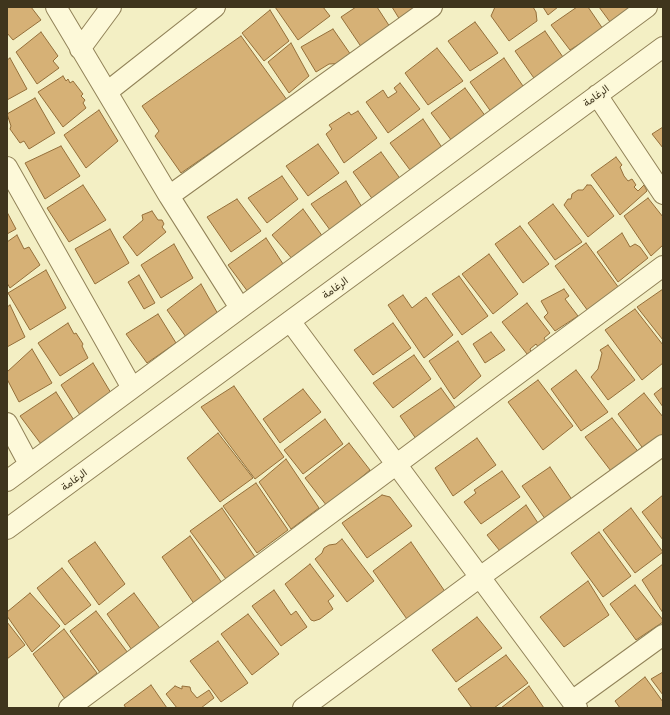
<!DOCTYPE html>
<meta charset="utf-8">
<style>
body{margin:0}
#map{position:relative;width:670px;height:715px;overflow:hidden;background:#f3efc4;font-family:"Crimson Pro",serif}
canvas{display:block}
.frame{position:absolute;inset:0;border:8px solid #3f351d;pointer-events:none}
</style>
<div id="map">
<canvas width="670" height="715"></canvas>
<div class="frame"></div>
</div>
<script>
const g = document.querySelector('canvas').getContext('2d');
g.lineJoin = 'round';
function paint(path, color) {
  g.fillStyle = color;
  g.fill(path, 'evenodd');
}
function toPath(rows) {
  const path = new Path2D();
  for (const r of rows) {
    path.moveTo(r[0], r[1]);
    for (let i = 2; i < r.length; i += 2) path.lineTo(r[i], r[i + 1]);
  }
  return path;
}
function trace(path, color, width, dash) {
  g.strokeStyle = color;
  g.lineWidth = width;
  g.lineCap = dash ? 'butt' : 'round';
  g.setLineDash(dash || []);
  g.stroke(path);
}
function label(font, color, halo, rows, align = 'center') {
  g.font = font + ' "Crimson Pro",Vazirmatn,serif';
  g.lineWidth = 3.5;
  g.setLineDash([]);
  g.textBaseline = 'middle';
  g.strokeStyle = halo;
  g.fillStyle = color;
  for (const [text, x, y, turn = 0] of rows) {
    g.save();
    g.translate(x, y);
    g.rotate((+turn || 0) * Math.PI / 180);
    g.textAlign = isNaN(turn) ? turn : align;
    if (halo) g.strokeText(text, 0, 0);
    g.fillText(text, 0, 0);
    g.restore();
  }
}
const building = toPath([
 [7,7,31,7,41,20,13,40,7,33,7,7],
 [275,7,323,7,330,16,298,40,275,7],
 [356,7,377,7,390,27,362,48,341,17,356,7],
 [392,7,418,7,400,20,392,7],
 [495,7,533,7,536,12,537,21,509,41,491,16,495,7],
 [543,7,558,7,548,15,543,7],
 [577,7,588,7,603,29,570,50,551,25,577,7],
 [599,7,640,7,613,26,599,7],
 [270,10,289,41,264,61,242,33,270,10],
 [475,22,498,53,470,71,448,41,475,22],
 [333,29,351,55,348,63,329,64,316,72,301,47,333,29],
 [545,31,565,60,536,81,515,51,545,31],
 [41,32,58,56,53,61,59,68,37,84,16,52,41,32],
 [241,36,287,100,181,173,155,136,159,131,142,106,241,36],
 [291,43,309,76,289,93,268,62,291,43],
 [437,48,463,81,428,105,405,73,437,48],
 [10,58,27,89,7,100,7,60,10,58],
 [504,58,527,92,494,116,470,82,504,58],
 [63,76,66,81,68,79,70,83,73,81,83,94,81,96,85,100,83,103,86,108,63,127,38,92,63,76],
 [400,83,420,109,388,133,366,102,383,90,388,98,397,92,394,88,400,83],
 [465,88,486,117,455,145,431,113,465,88],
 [35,98,55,133,29,149,24,141,20,143,10,129,11,126,7,114,35,98],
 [99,110,118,141,86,168,64,135,99,110],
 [358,111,377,138,344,163,326,134,332,129,329,125,349,112,351,115,358,111],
 [423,119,445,152,413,174,390,143,423,119],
 [663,127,663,148,652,134,663,127],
 [318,144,339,173,308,196,286,166,318,144],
 [61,146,80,176,45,199,25,163,61,146],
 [381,152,404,184,376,204,353,172,381,152],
 [616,157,622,165,620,167,624,176,628,181,632,179,636,185,634,187,638,191,644,185,647,191,620,215,591,175,616,157],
 [282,176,298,199,267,223,248,198,282,176],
 [346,181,365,212,333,234,311,204,346,181],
 [83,185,106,220,69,242,47,208,83,185],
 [587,185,591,185,614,216,588,237,564,205,568,199,571,199,572,194,578,190,583,190,587,185],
 [648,198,663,217,663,245,651,256,624,216,648,198],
 [237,199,261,231,231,252,207,217,237,199],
 [553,204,582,242,555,260,528,223,553,204],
 [303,209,323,237,294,261,272,235,303,209],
 [152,211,158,220,162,220,164,224,162,227,166,232,137,256,123,237,143,220,142,215,152,211],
 [7,212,16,229,7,234,7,212],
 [520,226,549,264,523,283,495,244,520,226],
 [110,229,129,263,95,284,75,249,110,229],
 [622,233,630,247,635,244,640,247,648,258,618,282,597,252,622,233],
 [17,235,24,249,29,247,40,265,10,288,7,283,7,242,17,235],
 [266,238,287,270,251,296,228,265,266,238],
 [586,243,619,288,588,311,555,266,586,243],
 [174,244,193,278,161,298,141,265,174,244],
 [489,254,518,294,493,314,462,274,489,254],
 [46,270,66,308,30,330,8,293,46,270],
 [139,275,155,303,144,309,128,282,139,275],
 [459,276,488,316,462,335,432,294,459,276],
 [201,284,218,314,186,337,167,310,201,284],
 [564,289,569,296,565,299,578,316,555,331,544,317,548,313,541,301,564,289],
 [663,289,663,340,637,307,663,289],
 [403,295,412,308,426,297,453,335,424,358,388,305,403,295],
 [527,303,550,333,544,338,547,343,539,348,536,344,530,349,531,352,527,354,502,322,527,303],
 [10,305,25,337,7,347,7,307,10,305],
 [635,309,663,345,663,363,642,380,605,330,635,309],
 [158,314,176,343,147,363,126,334,158,314],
 [68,323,74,334,76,333,83,344,82,346,88,358,60,376,38,343,68,323],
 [393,323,411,348,373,375,354,350,393,323],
 [491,332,505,350,485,363,473,344,491,332],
 [458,341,481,376,454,399,429,361,458,341],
 [608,345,635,380,608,400,591,377,598,369,602,353,600,350,608,345],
 [32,349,52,383,19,402,7,379,7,372,32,349],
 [414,355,431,379,393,408,373,383,414,355],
 [93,363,111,393,80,415,61,385,93,363],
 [576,370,608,412,581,431,551,389,576,370],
 [538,380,573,426,543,450,508,402,538,380],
 [234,386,284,457,255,479,201,407,234,386],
 [663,387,663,407,654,394,663,387],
 [441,388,459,413,419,443,400,416,441,388],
 [303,389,321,412,280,443,263,419,303,389],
 [56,392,77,425,44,448,20,416,56,392],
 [644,393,663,417,663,441,647,454,618,414,644,393],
 [612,418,640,454,614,475,585,437,612,418],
 [325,419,343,444,303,474,284,450,325,419],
 [218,433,253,478,220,502,187,458,218,433],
 [477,438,496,465,453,496,435,468,477,438],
 [349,443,370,470,327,506,305,478,349,443],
 [286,459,319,508,291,529,259,482,286,459],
 [550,467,575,504,548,523,522,486,550,467],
 [502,471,520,497,481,524,464,502,476,493,474,490,502,471],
 [256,483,288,530,257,553,223,506,256,483],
 [382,495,390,497,412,526,367,558,342,523,382,495],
 [663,495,663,540,642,512,663,495],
 [526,505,542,529,504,556,487,535,526,505],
 [222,508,255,557,226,579,190,531,222,508],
 [631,508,663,552,635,573,603,530,631,508],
 [599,532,631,576,603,597,571,553,599,532],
 [190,536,222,583,195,605,162,557,190,536],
 [342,539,374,581,347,602,315,559,322,553,324,548,329,545,336,544,342,539],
 [95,542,125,584,99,605,68,561,95,542],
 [411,542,446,593,409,622,373,571,411,542],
 [310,564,334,596,328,601,333,609,320,619,314,621,311,620,285,584,310,564],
 [663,564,663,613,642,580,663,564],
 [62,568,91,605,65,625,37,588,62,568],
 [588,581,609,615,564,647,540,617,588,581],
 [635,585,663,620,663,622,636,640,610,604,635,585],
 [274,590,291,615,296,611,307,627,281,646,252,606,274,590],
 [30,593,60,626,32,652,7,616,7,612,30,593],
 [134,593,162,631,134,653,107,614,134,593],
 [96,611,128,653,101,674,70,631,96,611],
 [248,614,279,654,252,675,221,634,248,614],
 [477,617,502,648,456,682,432,650,477,617],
 [7,622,25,645,7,659,7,622],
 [64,629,97,673,65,699,33,654,64,629],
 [218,641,248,683,221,702,190,661,218,641],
 [506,655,528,683,494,708,472,708,458,689,506,655],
 [663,672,663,695,651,679,663,672],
 [645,677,663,702,663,708,620,708,615,701,645,677],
 [151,685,167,708,126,708,124,705,151,685],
 [175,686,182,689,182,686,190,687,191,691,197,698,209,690,214,698,201,708,177,708,166,694,175,686],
 [529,686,544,708,501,708,529,686]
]);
const minor = toPath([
 [56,7,169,196,240,308],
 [80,49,111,7],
 [107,92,215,7],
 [597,95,663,194],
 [7,167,132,388],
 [169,196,432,7],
 [290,321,577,708],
 [7,423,29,464],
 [7,481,647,7],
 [7,529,663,47],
 [572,701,663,635],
 [69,708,663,266],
 [303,708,480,577,663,445]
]);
const streetNames = [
 ["الرغامة",596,96,-36],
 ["الرغامة",335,288,-36],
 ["الرغامة",74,480,-36]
];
paint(building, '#d6b176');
trace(building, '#946f3a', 1);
trace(minor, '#918258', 22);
trace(minor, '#fdf9d9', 20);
label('11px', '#3f351d', '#faf6d5', streetNames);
</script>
